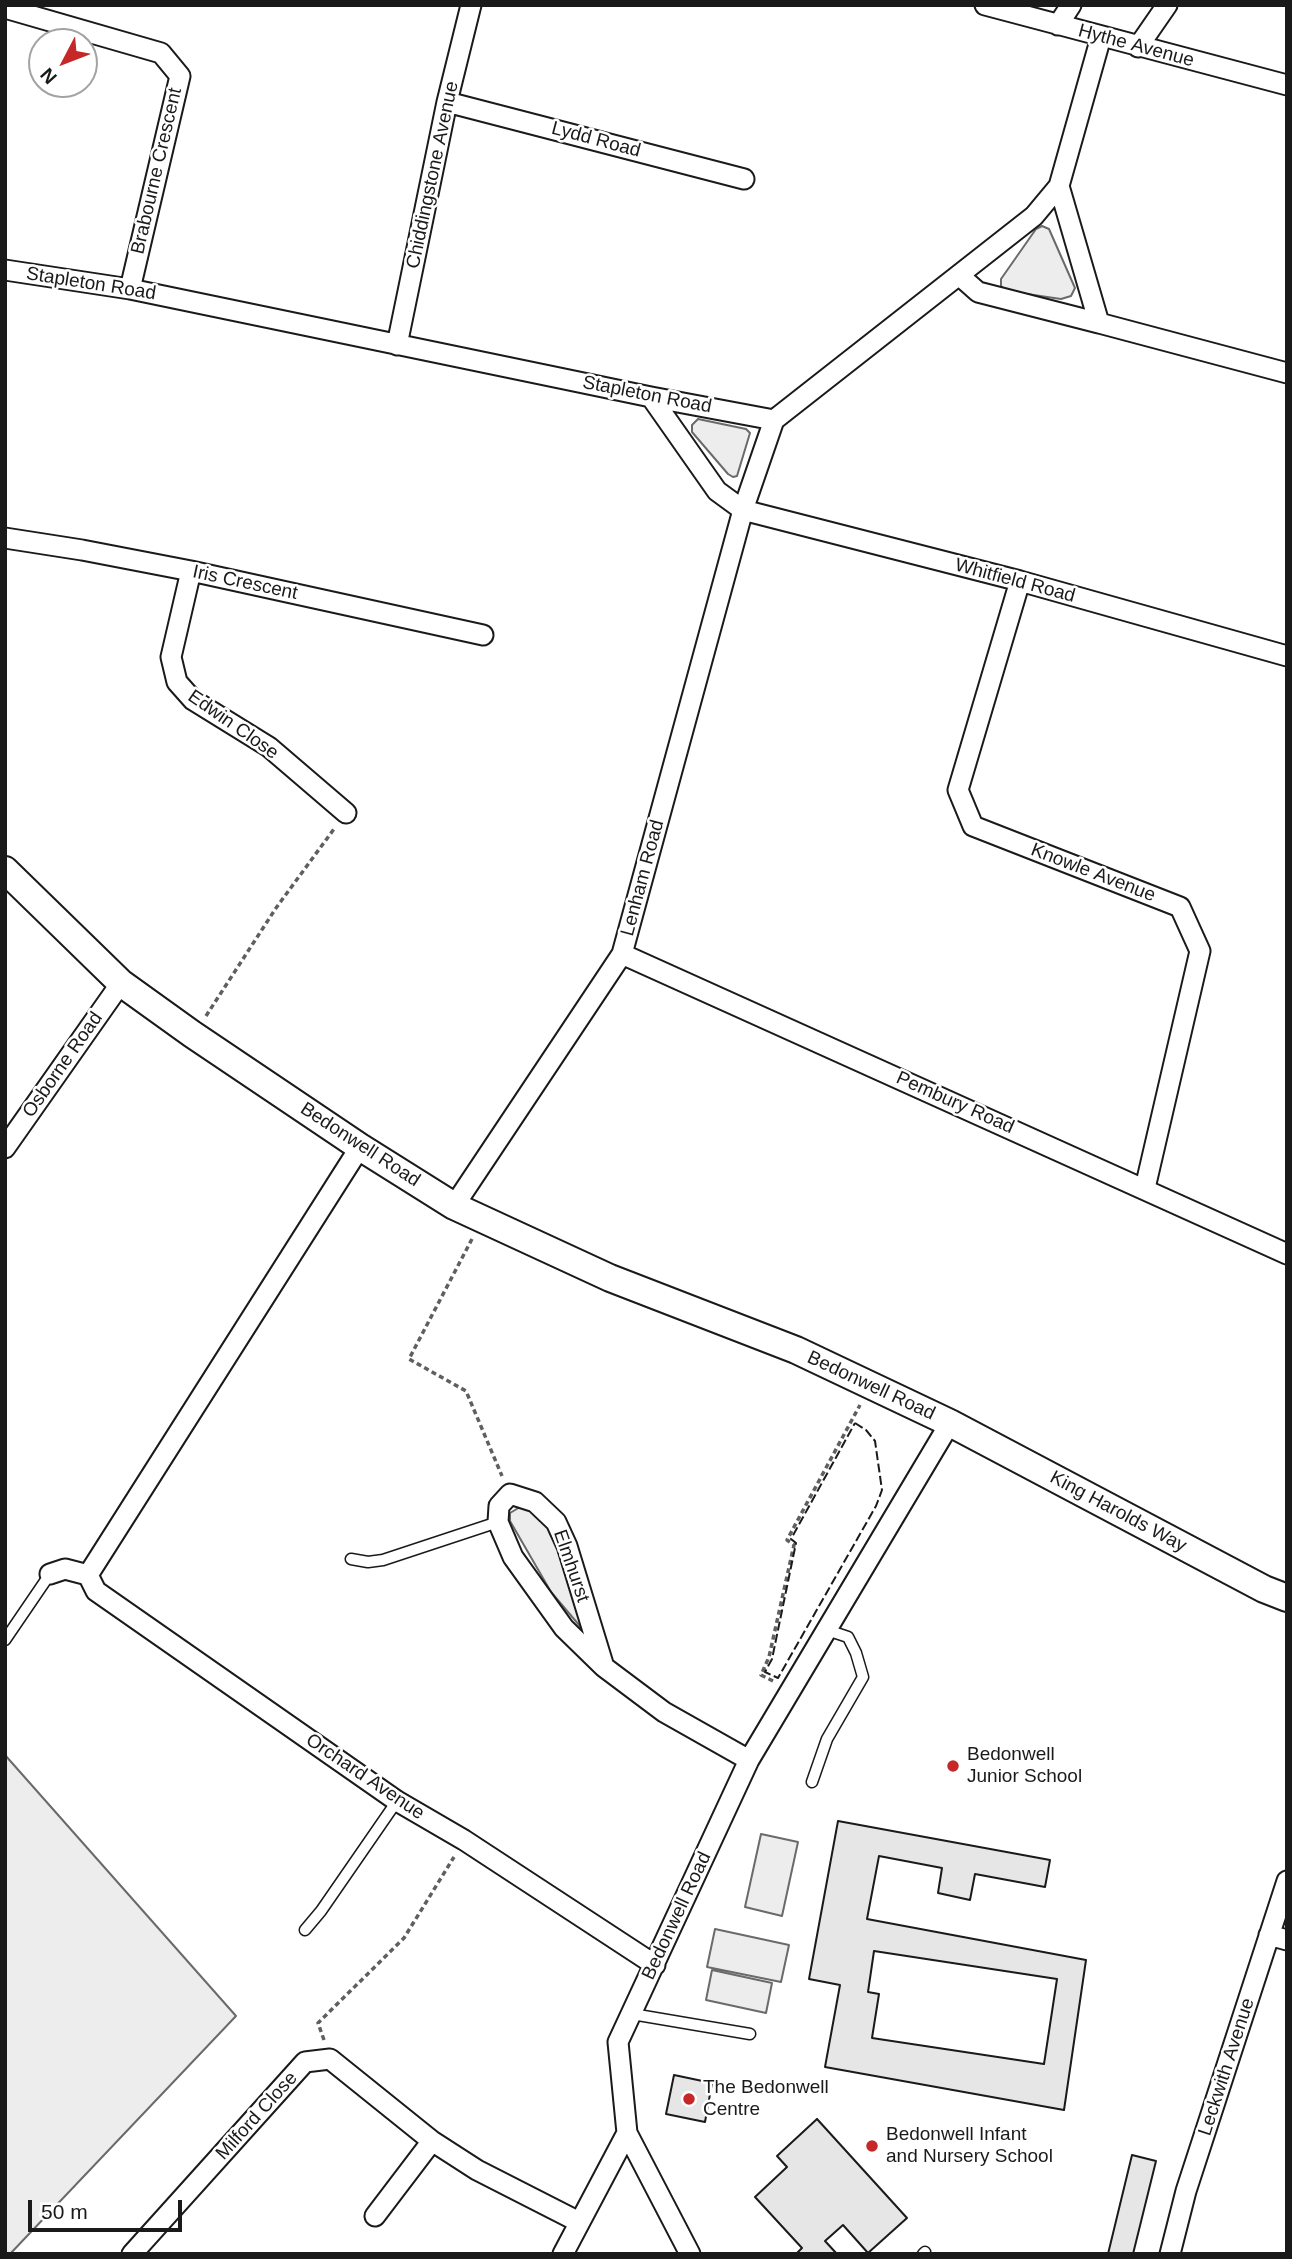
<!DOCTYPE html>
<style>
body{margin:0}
#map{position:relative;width:1292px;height:2259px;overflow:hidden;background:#fff;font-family:Helvetica,sans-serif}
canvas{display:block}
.frame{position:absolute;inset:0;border:7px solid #1a1a1a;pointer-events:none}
.north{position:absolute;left:28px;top:28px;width:70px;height:70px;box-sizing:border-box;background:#fff;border:2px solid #a3a3a3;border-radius:50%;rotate:228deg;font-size:19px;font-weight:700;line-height:28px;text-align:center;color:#1a1a1a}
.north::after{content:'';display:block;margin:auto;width:24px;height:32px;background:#c62828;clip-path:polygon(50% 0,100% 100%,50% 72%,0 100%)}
.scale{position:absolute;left:28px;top:2200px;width:154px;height:32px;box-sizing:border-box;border:4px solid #1a1a1a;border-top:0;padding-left:9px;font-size:21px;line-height:24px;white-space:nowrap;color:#1a1a1a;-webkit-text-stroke:5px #fff;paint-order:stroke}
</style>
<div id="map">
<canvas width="1292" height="2259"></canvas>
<div class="frame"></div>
<div class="north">N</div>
<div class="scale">50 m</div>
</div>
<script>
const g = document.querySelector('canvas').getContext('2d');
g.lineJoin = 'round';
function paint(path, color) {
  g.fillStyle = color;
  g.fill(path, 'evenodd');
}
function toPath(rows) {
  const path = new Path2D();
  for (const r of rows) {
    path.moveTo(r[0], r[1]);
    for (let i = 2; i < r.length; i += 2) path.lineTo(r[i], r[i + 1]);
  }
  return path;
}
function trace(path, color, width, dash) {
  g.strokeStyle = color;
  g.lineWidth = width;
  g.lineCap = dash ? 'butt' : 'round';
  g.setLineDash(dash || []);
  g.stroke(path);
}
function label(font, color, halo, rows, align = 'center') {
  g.font = font + ' Helvetica,sans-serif';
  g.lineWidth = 5;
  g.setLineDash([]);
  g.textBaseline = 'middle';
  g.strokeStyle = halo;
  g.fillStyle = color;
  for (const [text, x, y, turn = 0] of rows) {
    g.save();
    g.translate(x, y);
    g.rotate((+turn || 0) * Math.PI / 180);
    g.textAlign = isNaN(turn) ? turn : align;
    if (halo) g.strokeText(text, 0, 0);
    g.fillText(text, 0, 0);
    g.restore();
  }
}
const built = toPath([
 [1042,226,1049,229,1075,288,1071,296,1061,299,1006,291,1001,286,1001,279,1036,229,1042,226],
 [698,419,746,429,750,433,737,476,733,477,728,474,692,432,692,425,698,419],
 [520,1507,528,1508,553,1532,585,1632,551,1592,510,1521,510,1513,520,1507],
 [5,1755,236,2016,10,2254,5,2254,5,1755],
 [761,1834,798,1842,782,1916,745,1907,761,1834],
 [715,1929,789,1945,781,1982,707,1967,715,1929],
 [712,1970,772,1983,766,2013,706,2000,712,1970]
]);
const building = toPath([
 [838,1821,1050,1860,1045,1887,975,1874,970,1900,938,1893,942,1868,879,1856,867,1919,1086,1960,1064,2110,825,2067,840,1985,809,1979,838,1821],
 [874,1951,1057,1979,1044,2064,872,2038,879,1994,868,1992,874,1951],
 [674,2075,712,2083,705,2122,666,2114,674,2075],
 [817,2119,907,2218,868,2253,843,2225,825,2241,837,2254,796,2254,802,2248,755,2197,787,2167,777,2156,817,2119],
 [1132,2155,1156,2161,1133,2254,1108,2254,1132,2155]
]);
const path = toPath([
 [206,1016,276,908,334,829],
 [472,1239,409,1359,466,1391,502,1476],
 [773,1681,761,1675,769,1657,794,1545,787,1540,860,1405],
 [324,2040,318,2023,404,1938,454,1857]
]);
const lane = toPath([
 [351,1559,368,1562,383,1560,498,1522],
 [5,1640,50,1574],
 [812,1782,827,1739,863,1677,856,1653,848,1637,827,1630],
 [305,1930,321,1911,397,1801],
 [632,2014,750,2034],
 [923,2254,925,2252]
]);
const street = toPath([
 [985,5,1287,85],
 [5,8,161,53,180,76,130,289],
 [1058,25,1071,5],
 [1138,47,1167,5],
 [447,102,744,179],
 [1059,186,1099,323,1287,373],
 [5,270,130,289,651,397,774,420,1034,216,1059,186,1101,37],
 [960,276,978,292,1099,323],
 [397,345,447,102,471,5],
 [651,397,717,491,743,510,1020,581,1287,656],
 [5,538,82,550,191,571,483,635],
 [191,571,171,657,177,682,193,700,269,747,346,813],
 [1020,581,958,790,973,826,1180,907,1200,951,1145,1188],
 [622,954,1287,1254],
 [5,1148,121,983],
 [454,1206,622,954,743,510,774,420],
 [50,1574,65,1569,88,1575,96,1591,397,1801,464,1840,655,1965],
 [88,1575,360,1147],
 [604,1667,564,1628,513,1557,498,1522,499,1506,510,1494,535,1502,556,1522,567,1546,604,1667,664,1712,749,1760],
 [1269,1935,1287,1940],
 [375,2216,432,2141],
 [132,2254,305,2062,330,2059,432,2141,477,2170,579,2222],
 [563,2254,627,2133],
 [690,2254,627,2133,618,2042,749,1760,950,1423],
 [1170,2254,1186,2191,1287,1881]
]);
const secondary = toPath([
 [5,870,121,983,192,1034,360,1147,454,1206,610,1278,796,1350,950,1423,1264,1589,1287,1598]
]);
const fence = toPath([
 [855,1423,866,1430,875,1441,882,1490,876,1506,778,1678,765,1672,772,1659,796,1543,791,1539,855,1423]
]);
const markers = [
 [953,1766,7,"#c62828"],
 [689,2099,7,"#c62828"],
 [872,2146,7,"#c62828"]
];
const streetNames = [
 ["Hythe Avenue",1136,46,15],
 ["Lydd Road",596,140,15],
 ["Brabourne Crescent",157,171,-77],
 ["Chiddingstone Avenue",433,175,-78],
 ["Stapleton Road",91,284,9],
 ["Stapleton Road",647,395,11],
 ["Whitfield Road",1015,581,15],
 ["Iris Crescent",245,583,12],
 ["Edwin Close",233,725,35],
 ["Knowle Avenue",1093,873,21],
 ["Lenham Road",643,878,-75],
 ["Osborne Road",63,1065,-55],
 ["Pembury Road",955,1103,24],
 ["Bedonwell Road",360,1145,33],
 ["Bedonwell Road",871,1386,25],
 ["King Harolds Way",1118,1512,28],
 ["Elmhurst",571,1566,71],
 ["Orchard Avenue",365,1777,34],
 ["Bedonwell Road",677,1916,-65],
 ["Leckwith Avenue",1227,2067,-72],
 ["Milford Close",257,2116,-48]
];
const poiNames = [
 ["Bedonwell",967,1755],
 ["Junior School",967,1777],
 ["The Bedonwell",703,2088],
 ["Centre",703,2110],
 ["Bedonwell Infant",886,2135],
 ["and Nursery School",886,2157]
];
paint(built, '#ededed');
trace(built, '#6a6a6a', 2);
paint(building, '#e6e6e6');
trace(building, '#1a1a1a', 2);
trace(lane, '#1a1a1a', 13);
trace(street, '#1a1a1a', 23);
trace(secondary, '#1a1a1a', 30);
trace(path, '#5f5f5f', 3.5, [5, 3.5]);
trace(lane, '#fff', 10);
trace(street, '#fff', 19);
trace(secondary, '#fff', 26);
trace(fence, '#1a1a1a', 2, [9, 3.5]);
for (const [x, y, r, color] of markers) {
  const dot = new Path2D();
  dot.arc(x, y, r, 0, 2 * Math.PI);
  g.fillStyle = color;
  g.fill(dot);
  trace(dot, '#fff', 2.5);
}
label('19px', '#1a1a1a', '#fff', streetNames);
label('19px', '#1a1a1a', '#fff', poiNames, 'left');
</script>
